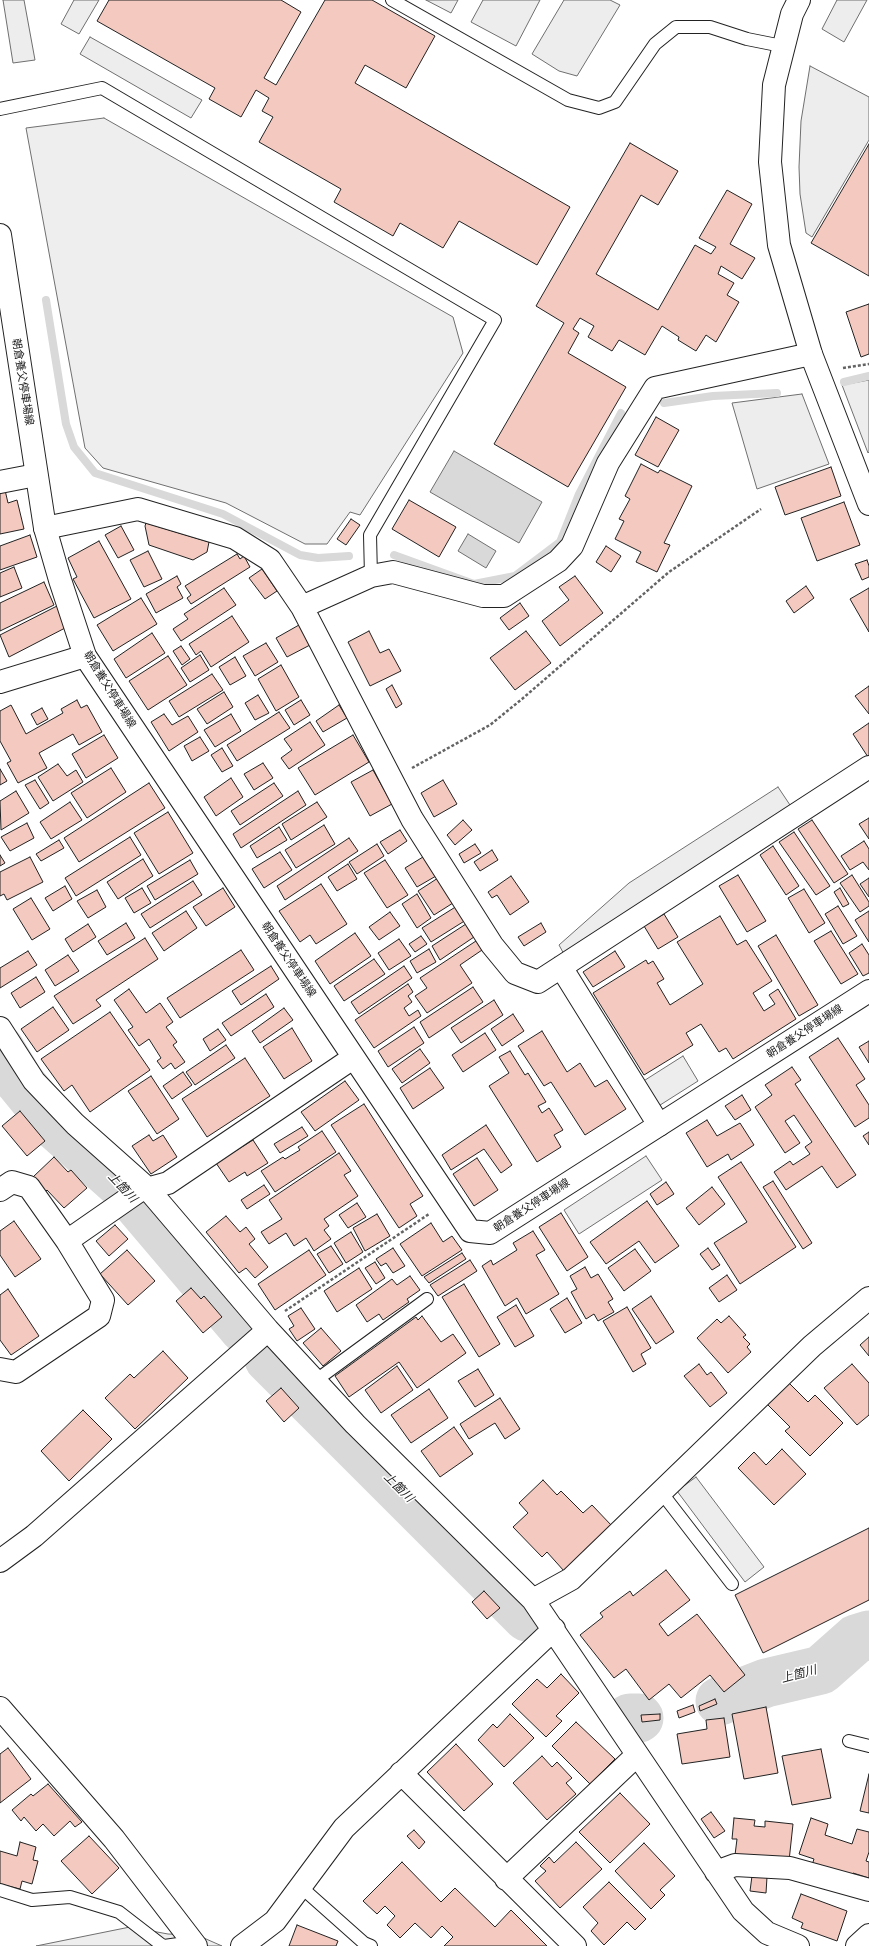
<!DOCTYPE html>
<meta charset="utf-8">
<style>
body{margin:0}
canvas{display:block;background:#fff}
</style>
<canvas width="869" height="1946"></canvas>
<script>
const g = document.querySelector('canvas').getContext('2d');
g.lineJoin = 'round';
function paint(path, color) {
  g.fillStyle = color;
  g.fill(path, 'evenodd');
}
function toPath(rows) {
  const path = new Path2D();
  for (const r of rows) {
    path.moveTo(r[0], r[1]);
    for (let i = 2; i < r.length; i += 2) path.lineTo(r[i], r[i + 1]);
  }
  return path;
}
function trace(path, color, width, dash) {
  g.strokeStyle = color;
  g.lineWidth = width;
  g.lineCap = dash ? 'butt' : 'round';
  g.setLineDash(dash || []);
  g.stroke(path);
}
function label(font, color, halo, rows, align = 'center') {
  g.font = font + ' "Titillium Web","Noto Sans JP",sans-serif';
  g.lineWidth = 3;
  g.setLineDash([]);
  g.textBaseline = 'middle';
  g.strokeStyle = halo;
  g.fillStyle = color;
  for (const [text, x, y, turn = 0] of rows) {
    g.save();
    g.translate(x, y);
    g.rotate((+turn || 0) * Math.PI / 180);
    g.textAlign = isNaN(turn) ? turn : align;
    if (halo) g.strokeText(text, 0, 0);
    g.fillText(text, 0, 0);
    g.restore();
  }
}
const green = toPath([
 [104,118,453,317,463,353,360,515,350,512,327,544,305,544,226,503,103,468,85,448,26,128,104,118],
 [130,1927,168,1934,197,1935,222,1946,36,1946,130,1927]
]);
const parking = toPath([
 [3,0,24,0,35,60,13,63,3,0],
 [74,0,99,0,79,34,61,24,74,0],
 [426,0,458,0,451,13,426,0],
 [483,0,540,0,516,46,471,22,483,0],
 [564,0,610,0,620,5,577,76,559,71,532,54,564,0],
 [837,0,867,0,844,42,822,29,837,0],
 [90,37,202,100,191,118,80,54,90,37],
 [810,66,869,97,869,140,812,237,806,233,800,194,799,167,801,121,810,66],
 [869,380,869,452,868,453,842,385,869,380],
 [802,394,829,464,757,489,732,403,802,394],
 [778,787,792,808,565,956,559,945,629,883,778,787],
 [683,1056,698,1081,657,1107,642,1082,683,1056],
 [646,1156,662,1180,579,1234,564,1210,646,1156],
 [696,1477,764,1567,745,1582,677,1491,696,1477]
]);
const water = toPath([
 [454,451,542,502,519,543,430,492,454,451],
 [468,534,496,551,486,568,458,551,468,534]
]);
const stream = toPath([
 [46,300,66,424,74,447,95,473,223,514,300,555,318,558,349,556],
 [844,382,869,376],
 [664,403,713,396,777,393],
 [394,555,474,584,515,576,560,542,579,494,621,413]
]);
const river = toPath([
 [0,1049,20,1082,56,1126,120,1183,244,1329],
 [269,1359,527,1617],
 [720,1701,766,1683,821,1670,856,1639,869,1635],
 [630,1718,639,1718]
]);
const building = toPath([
 [109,0,281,0,301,12,264,78,276,85,325,0,372,0,435,36,406,88,365,65,355,83,570,207,537,265,459,221,443,248,400,223,393,236,334,202,341,189,259,142,273,117,262,111,269,98,256,90,241,117,209,99,215,88,97,21,109,0],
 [630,143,678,171,658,205,641,195,596,274,658,310,695,245,711,254,716,247,699,238,727,190,752,204,730,244,755,258,742,279,721,266,718,274,734,283,727,295,739,302,716,342,706,335,696,351,678,340,679,337,662,326,645,355,619,340,612,351,588,337,594,326,580,318,573,329,579,333,568,353,626,387,568,487,494,444,564,323,536,306,630,143],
 [869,144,869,276,811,243,869,144],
 [869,304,869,354,861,357,846,312,869,304],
 [656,417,679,430,658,467,635,455,656,417],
 [641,464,658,473,660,470,692,486,664,543,670,545,657,572,636,562,641,552,615,539,624,521,619,519,630,499,625,496,641,464],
 [831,467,841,496,785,515,775,487,831,467],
 [5,490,8,503,17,500,24,529,0,534,0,491,5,490],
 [409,500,456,527,439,557,392,529,409,500],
 [844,502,860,545,817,561,801,518,844,502],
 [351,519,360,525,346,545,337,539,351,519],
 [146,523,209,542,207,552,193,560,149,545,145,526,146,523],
 [121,526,134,550,118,558,105,535,121,526],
 [30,535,37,557,0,570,0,546,30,535],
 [99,541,131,599,94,618,73,579,77,577,68,558,99,541],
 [606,546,621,556,611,572,596,562,606,546],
 [148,551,162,579,144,587,130,560,148,551],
 [237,554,240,559,244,556,250,567,191,604,187,598,191,595,185,586,237,554],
 [867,560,869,566,869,577,862,580,855,564,867,560],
 [14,567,22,588,0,597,0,573,14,567],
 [262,569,277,591,265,599,249,578,262,569],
 [177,576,181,584,177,587,183,598,156,613,146,594,177,576],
 [575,576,603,613,560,646,542,621,569,600,559,587,575,576],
 [44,582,54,605,0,631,0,603,44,582],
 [806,586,814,598,794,613,786,601,806,586],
 [224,588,236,605,181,641,173,629,188,619,184,614,224,588],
 [869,588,869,632,850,599,869,588],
 [141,598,157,624,113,651,97,625,141,598],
 [520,603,529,616,509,630,500,618,520,603],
 [57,606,67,627,9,657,0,635,57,606],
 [232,616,249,642,211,667,201,651,196,655,189,644,232,616],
 [299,625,310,645,287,657,276,638,299,625],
 [369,631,380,653,389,649,401,671,370,686,348,642,369,631],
 [526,631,551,663,515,690,490,658,526,631],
 [152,633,165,653,126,678,114,659,152,633],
 [266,643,278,662,255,676,243,656,266,643],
 [181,646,190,659,182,665,173,651,181,646],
 [200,655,209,670,190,682,181,668,200,655],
 [168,656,187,685,148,710,129,681,168,656],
 [235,657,246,676,230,685,219,667,235,657],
 [281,665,299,697,276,711,258,679,281,665],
 [212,674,223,690,179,717,169,701,212,674],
 [392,685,402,704,396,708,386,689,392,685],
 [869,686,869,714,855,696,869,686],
 [224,692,233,707,207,724,197,709,224,692],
 [258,695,269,713,255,720,245,703,258,695],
 [77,700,81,708,87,705,102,732,79,745,73,734,39,753,47,768,18,783,7,763,11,761,0,741,0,711,11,705,26,734,63,713,61,709,77,700],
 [301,700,310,715,294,725,285,710,301,700],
 [339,705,347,718,323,732,316,721,339,705],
 [42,708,48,719,37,725,31,714,42,708],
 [279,712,290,728,237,761,227,745,279,712],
 [164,714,172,725,188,716,198,732,169,751,151,722,164,714],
 [231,714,241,731,215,747,204,730,231,714],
 [310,722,325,745,289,769,281,758,292,750,284,739,310,722],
 [869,723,869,756,868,757,853,734,869,723],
 [104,735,118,758,86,778,72,754,104,735],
 [353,735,369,762,315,795,298,768,353,735],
 [200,737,209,751,192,761,184,746,200,737],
 [222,748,233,766,222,772,211,755,222,748],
 [263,763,273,778,254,790,244,774,263,763],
 [58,764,67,776,76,770,83,782,53,801,38,777,58,764],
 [111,768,126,792,87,818,71,793,111,768],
 [0,769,7,781,0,785,0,769],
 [373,770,392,804,370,816,351,782,373,770],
 [231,778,243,797,216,816,204,797,231,778],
 [35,780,49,803,40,809,25,785,35,780],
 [443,780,457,804,434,817,421,793,443,780],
 [149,783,165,808,79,862,64,838,149,783],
 [274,783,283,796,240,825,231,811,274,783],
 [16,791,29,813,1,830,0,801,16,791],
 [298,791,306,805,241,848,233,834,298,791],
 [70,802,82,820,51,839,40,822,70,802],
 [317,802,327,817,291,840,282,824,317,802],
 [168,812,193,853,159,874,134,833,168,812],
 [869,818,869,839,859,824,869,818],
 [463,820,472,830,455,845,447,835,463,820],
 [812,820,848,874,834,883,798,829,812,820],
 [27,823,34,838,10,851,1,837,27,823],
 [324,825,335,844,296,868,285,850,324,825],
 [279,827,287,840,257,858,250,846,279,827],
 [400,830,407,841,388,854,380,842,400,830],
 [794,832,830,886,816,895,779,842,794,832],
 [130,837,141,855,76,896,65,878,130,837],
 [349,838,358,851,285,900,277,886,349,838],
 [59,840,64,848,41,861,36,854,59,840],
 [864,841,869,849,869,870,863,862,850,870,841,856,864,841],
 [377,844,384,856,357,874,349,862,377,844],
 [475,844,481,853,464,863,459,854,475,844],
 [773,846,799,886,786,895,760,855,773,846],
 [492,850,498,860,480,871,474,862,492,850],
 [280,852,292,870,264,888,252,869,280,852],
 [0,855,5,863,0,866,0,855],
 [30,857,43,882,7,900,4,894,0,896,0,872,30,857],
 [423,857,436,876,417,887,405,868,423,857],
 [143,859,153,876,118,899,107,882,143,859],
 [190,860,198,874,155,900,147,886,190,860],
 [385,860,408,895,387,908,364,873,385,860],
 [348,864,357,879,337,891,328,877,348,864],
 [738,875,766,921,747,932,719,886,738,875],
 [852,875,869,902,869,906,860,912,840,883,852,875],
 [511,876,529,902,510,915,497,895,492,898,488,892,511,876],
 [438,878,453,903,434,915,418,891,438,878],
 [869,878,869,897,860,884,869,878],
 [193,881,202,895,150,928,141,914,193,881],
 [321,884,347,924,316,944,310,935,300,942,279,911,321,884],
 [65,886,72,899,53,911,45,898,65,886],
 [142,888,151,903,134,913,125,898,142,888],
 [223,888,235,907,206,926,193,907,223,888],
 [840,888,849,904,843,907,834,892,840,888],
 [804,889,825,923,809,933,788,898,804,889],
 [97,890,106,907,88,918,77,901,97,890],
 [417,894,431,918,417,928,402,904,417,894],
 [31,898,50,929,32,940,13,909,31,898],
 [457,906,466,920,431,942,422,928,457,906],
 [838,906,857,936,843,944,825,914,838,906],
 [186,911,197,928,164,951,152,933,186,911],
 [869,911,869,942,855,920,869,911],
 [390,912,400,926,379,940,369,927,390,912],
 [664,914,678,937,658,949,644,926,664,914],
 [720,916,737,945,746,940,772,981,753,993,764,1011,775,1004,769,995,778,989,796,1019,733,1059,726,1048,719,1052,701,1024,686,1033,693,1045,644,1075,593,993,646,960,648,964,653,961,664,979,657,983,670,1005,703,984,677,942,720,916],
 [126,923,135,938,107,955,98,941,126,923],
 [541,923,546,932,524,946,518,937,541,923],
 [88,924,96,937,73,952,65,939,88,924],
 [466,924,474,937,440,960,432,946,466,924],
 [831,931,858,974,841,984,814,941,831,931],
 [355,933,371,956,330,984,315,961,355,933],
 [776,935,818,1005,799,1016,758,946,776,935],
 [421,936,427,944,415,952,409,944,421,936],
 [145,938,158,959,96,1000,101,1006,73,1024,54,996,145,938],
 [399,939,411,956,389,970,378,953,399,939],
 [479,939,485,948,460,965,472,983,427,1013,415,996,427,988,420,978,479,939],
 [862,944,869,955,869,973,863,976,849,953,862,944],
 [429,949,436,962,417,973,410,961,429,949],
 [241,950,254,970,180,1018,167,998,241,950],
 [28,951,37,965,0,988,0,968,28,951],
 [615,951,625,967,593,987,583,972,615,951],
 [68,955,79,971,55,986,45,970,68,955],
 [374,959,385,974,344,1001,334,986,374,959],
 [271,966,279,979,241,1005,232,991,271,966],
 [404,966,412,978,359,1014,351,1002,404,966],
 [36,977,45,992,20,1008,11,993,36,977],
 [408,984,413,992,408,996,412,1002,404,1008,409,1016,418,1010,421,1016,374,1048,355,1020,408,984],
 [473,987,483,1002,429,1038,420,1022,473,987],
 [129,989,146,1013,160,1003,173,1022,166,1027,177,1042,173,1045,185,1062,175,1069,171,1063,163,1069,157,1061,161,1058,149,1039,139,1046,128,1030,133,1027,114,1000,129,989],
 [266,994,274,1007,231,1036,222,1023,266,994],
 [494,1000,503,1015,461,1043,451,1028,494,1000],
 [53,1007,69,1030,37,1052,21,1029,53,1007],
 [284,1008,293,1020,260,1043,252,1031,284,1008],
 [110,1012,150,1070,90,1112,72,1085,64,1091,41,1059,110,1012],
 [513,1014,524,1031,502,1046,491,1029,513,1014],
 [414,1027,424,1043,388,1067,378,1051,414,1027],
 [292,1028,312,1061,284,1079,263,1047,292,1028],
 [218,1029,226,1040,210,1051,203,1039,218,1029],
 [542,1031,567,1072,580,1063,595,1087,607,1080,626,1109,585,1135,551,1082,544,1086,518,1046,542,1031],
 [485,1033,496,1050,463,1072,452,1055,485,1033],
 [838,1038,865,1079,856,1085,869,1105,869,1118,855,1127,809,1057,838,1038],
 [869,1041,869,1063,859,1047,869,1041],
 [226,1045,235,1058,195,1085,186,1072,226,1045],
 [420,1049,430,1063,402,1083,392,1069,420,1049],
 [510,1051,525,1075,528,1073,546,1102,538,1106,542,1113,549,1108,563,1130,554,1135,561,1147,537,1162,489,1086,509,1073,499,1057,510,1051],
 [245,1058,270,1096,207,1137,182,1099,245,1058],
 [792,1067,801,1080,795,1084,856,1175,837,1188,822,1166,786,1190,774,1172,790,1161,793,1165,810,1154,805,1147,812,1142,794,1115,785,1121,800,1143,785,1153,755,1107,772,1095,765,1085,792,1067],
 [430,1068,444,1088,413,1109,400,1088,430,1068],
 [183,1072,192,1085,172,1099,163,1086,183,1072],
 [151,1076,179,1119,157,1134,128,1091,151,1076],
 [345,1081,359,1100,315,1131,301,1112,345,1081],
 [742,1095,751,1110,735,1120,725,1106,742,1095],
 [364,1104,423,1196,410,1204,417,1216,399,1228,331,1125,364,1104],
 [20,1111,45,1141,27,1156,2,1126,20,1111],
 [707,1120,717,1136,740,1123,754,1145,731,1160,728,1154,707,1167,686,1133,707,1120],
 [486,1125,512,1165,501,1173,484,1149,451,1170,442,1155,486,1125],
 [302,1127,308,1136,280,1153,274,1144,302,1127],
 [322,1131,336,1152,275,1192,261,1171,283,1157,285,1159,300,1150,298,1147,322,1131],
 [869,1132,869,1145,863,1136,869,1132],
 [149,1135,153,1141,163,1135,177,1157,151,1174,132,1146,149,1135],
 [253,1140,268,1163,247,1176,245,1172,229,1182,216,1163,253,1140],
 [339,1153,351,1171,344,1175,358,1196,324,1219,329,1226,324,1230,331,1239,314,1251,306,1238,294,1246,286,1233,269,1244,261,1232,282,1219,269,1200,339,1153],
 [54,1157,68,1172,71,1170,87,1188,64,1208,47,1190,45,1192,33,1177,54,1157],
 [477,1158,498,1190,474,1206,453,1174,477,1158],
 [741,1162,796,1247,740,1284,714,1243,747,1222,718,1177,741,1162],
 [773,1181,812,1243,803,1249,763,1187,773,1181],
 [666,1182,674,1194,657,1205,650,1194,666,1182],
 [264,1185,270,1194,247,1209,241,1200,264,1185],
 [712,1187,725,1204,699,1225,686,1208,712,1187],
 [647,1201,679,1246,655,1263,639,1241,606,1264,590,1242,647,1201],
 [357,1203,366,1217,348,1228,339,1215,357,1203],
 [561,1213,588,1257,567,1271,539,1227,561,1213],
 [377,1214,390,1236,365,1251,353,1228,377,1214],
 [226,1216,240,1232,246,1227,255,1239,249,1244,268,1267,255,1278,246,1268,239,1273,206,1232,226,1216],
 [14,1221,41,1259,15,1277,0,1255,0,1231,14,1221],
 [431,1223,443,1242,452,1236,462,1250,422,1276,400,1244,431,1223],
 [115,1225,128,1239,109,1256,96,1241,115,1225],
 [533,1231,545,1250,536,1255,559,1294,526,1314,517,1298,505,1306,482,1266,491,1260,493,1265,517,1250,513,1243,533,1231],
 [351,1232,363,1252,346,1263,334,1243,351,1232],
 [331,1246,343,1264,329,1273,317,1254,331,1246],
 [393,1248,405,1266,393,1273,386,1263,381,1266,376,1259,393,1248],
 [708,1248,720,1265,712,1270,700,1254,708,1248],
 [635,1249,651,1271,624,1291,608,1268,635,1249],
 [127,1250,155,1281,128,1305,100,1274,127,1250],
 [309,1250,326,1275,275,1310,258,1284,309,1250],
 [462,1253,466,1259,429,1283,424,1277,462,1253],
 [470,1260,477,1271,438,1296,430,1285,470,1260],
 [375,1262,385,1278,376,1284,365,1268,375,1262],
 [585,1267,591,1278,598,1274,613,1299,608,1302,614,1312,598,1321,594,1314,586,1319,571,1292,577,1289,570,1276,585,1267],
 [359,1268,372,1289,337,1312,324,1291,359,1268],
 [727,1275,737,1290,719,1302,709,1288,727,1275],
 [410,1276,420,1290,407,1299,409,1302,383,1320,379,1314,367,1322,356,1305,392,1279,397,1285,410,1276],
 [464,1284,500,1344,479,1357,442,1297,464,1284],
 [191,1288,201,1299,204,1296,222,1317,203,1333,176,1301,191,1288],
 [8,1289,39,1336,11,1355,0,1340,0,1295,8,1289],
 [651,1296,674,1332,656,1344,632,1309,651,1296],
 [567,1298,582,1323,565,1333,550,1309,567,1298],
 [516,1305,534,1336,515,1347,497,1317,516,1305],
 [627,1307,651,1348,641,1354,646,1364,633,1372,603,1321,627,1307],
 [301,1308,315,1329,297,1341,289,1329,294,1326,288,1316,301,1308],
 [422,1316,441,1342,453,1334,466,1353,417,1388,399,1362,349,1397,335,1376,416,1317,418,1320,422,1316],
 [729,1316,746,1335,743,1337,750,1344,747,1347,751,1352,728,1373,697,1338,717,1319,721,1323,729,1316],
 [321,1328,341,1351,323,1366,303,1343,321,1328],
 [869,1337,869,1356,860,1345,869,1337],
 [163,1351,188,1378,135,1429,105,1398,130,1374,134,1378,163,1351],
 [699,1364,707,1375,711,1372,727,1393,710,1407,684,1376,699,1364],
 [852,1364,869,1383,869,1415,857,1425,824,1388,852,1364],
 [397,1366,413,1390,381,1413,365,1390,397,1366],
 [478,1369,494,1395,475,1407,458,1381,478,1369],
 [788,1382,808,1402,815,1395,843,1423,810,1456,785,1431,790,1427,767,1404,788,1382],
 [281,1388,299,1408,284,1422,266,1401,281,1388],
 [429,1389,448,1418,411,1443,391,1415,429,1389],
 [500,1398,520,1429,505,1439,495,1423,469,1439,460,1424,500,1398],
 [83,1410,112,1439,69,1481,41,1451,83,1410],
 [454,1427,473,1454,440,1477,421,1451,454,1427],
 [782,1449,806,1474,774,1505,738,1468,754,1452,766,1465,782,1449],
 [543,1480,557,1495,561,1491,583,1513,592,1505,612,1526,564,1571,547,1552,542,1557,513,1527,528,1513,519,1503,543,1480],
 [869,1528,869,1600,763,1653,735,1595,869,1528],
 [666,1570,690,1600,659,1624,668,1636,697,1614,745,1675,724,1692,710,1675,681,1698,669,1684,649,1700,626,1669,614,1678,580,1635,603,1617,600,1613,630,1591,633,1596,666,1570],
 [484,1591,500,1608,487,1619,472,1602,484,1591],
 [561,1674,579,1693,556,1716,562,1721,546,1737,512,1704,537,1679,547,1688,561,1674],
 [715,1699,717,1704,700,1711,699,1706,715,1699],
 [693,1705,695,1712,679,1718,677,1711,693,1705],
 [766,1707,778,1773,744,1779,732,1714,766,1707],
 [510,1714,534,1738,504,1767,478,1740,493,1724,497,1728,510,1714],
 [660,1714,660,1720,642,1722,641,1715,660,1714],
 [724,1718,730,1757,682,1764,677,1734,707,1729,706,1720,724,1718],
 [576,1722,615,1759,590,1784,552,1746,576,1722],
 [456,1744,493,1784,464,1811,427,1772,456,1744],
 [8,1748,31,1779,0,1803,0,1754,8,1748],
 [821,1749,831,1798,792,1805,782,1756,821,1749],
 [542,1756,552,1767,557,1762,572,1778,566,1783,576,1794,547,1820,513,1783,542,1756],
 [869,1774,869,1813,860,1811,869,1774],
 [48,1784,82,1822,75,1827,70,1821,54,1836,43,1824,36,1831,24,1817,21,1821,12,1810,31,1794,33,1796,48,1784],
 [620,1793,650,1824,610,1863,579,1832,620,1793],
 [711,1812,725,1831,714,1838,701,1819,711,1812],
 [734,1818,755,1820,754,1826,765,1827,765,1821,793,1824,789,1861,735,1855,737,1839,732,1839,734,1818],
 [811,1818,828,1824,825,1835,852,1844,857,1829,869,1832,869,1852,866,1861,869,1862,869,1878,853,1873,852,1877,812,1865,814,1859,799,1854,811,1818],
 [414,1830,425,1842,419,1849,407,1836,414,1830],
 [89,1836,119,1868,92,1894,61,1861,89,1836],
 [20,1842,36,1847,33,1860,38,1861,32,1884,22,1881,20,1889,0,1884,0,1851,17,1856,20,1842],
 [576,1842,602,1869,560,1908,535,1881,546,1871,540,1866,549,1857,554,1863,576,1842],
 [644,1843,675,1876,660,1890,665,1895,651,1909,615,1871,644,1843],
 [402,1862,441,1902,455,1888,495,1927,511,1910,547,1946,444,1946,453,1937,442,1926,431,1938,415,1923,400,1938,387,1925,395,1916,385,1906,377,1914,363,1901,402,1862],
 [752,1876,767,1877,766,1893,750,1891,752,1876],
 [609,1882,646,1919,635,1930,627,1922,604,1945,591,1931,598,1923,583,1907,609,1882],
 [801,1894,847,1911,837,1941,801,1928,803,1923,792,1918,801,1894],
 [297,1925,338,1941,336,1946,289,1946,297,1925]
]);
const path = toPath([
 [843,368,869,364],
 [412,768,490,725,522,699,669,572,761,509],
 [285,1311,429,1214]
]);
const service = toPath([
 [392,0,568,100,599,108,615,102,655,44,676,27,710,27,747,39,782,46],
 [0,109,102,88,495,320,370,535,371,576],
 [315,1381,427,1299],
 [661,1492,732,1584],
 [849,1741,869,1746],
 [301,1887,364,1943,371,1946],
 [0,1890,32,1900,70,1897,119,1912,163,1946],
 [164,1946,193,1942]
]);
const minor = toPath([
 [0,482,36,475],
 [45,528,138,509,235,538,270,560,302,607,412,819,492,945,515,973,538,982,869,767],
 [302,607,371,576,393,572,483,596,504,596,558,561,572,546,608,463,655,388,811,354],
 [561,967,659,1125],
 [0,1028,34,1081,75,1124,147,1188,268,1330,355,1424,533,1600,743,1911,767,1933,798,1946],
 [0,1190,12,1182,29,1187,67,1241,103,1300,99,1316,16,1372,0,1369],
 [67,1241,139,1191,168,1183,353,1058],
 [0,1561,34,1536,268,1330],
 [533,1600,571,1579,812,1346,869,1298],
 [0,1708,114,1839,196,1946],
 [401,1773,575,1946],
 [716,1872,735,1865,790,1868,869,1890],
 [506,1879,637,1755],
 [242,1946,275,1921,344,1828,554,1629]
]);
const tertiary = toPath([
 [799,0,792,14,774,85,770,162,779,245,811,354,869,504],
 [0,682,85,656]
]);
const secondary = toPath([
 [0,235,45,528,60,580,85,656,470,1231,490,1233,869,991],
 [857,1946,869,1935]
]);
const streetNames = [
 ["朝倉養父停車場線",22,382,81],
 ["朝倉養父停車場線",109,690,58],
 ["朝倉養父停車場線",288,960,56],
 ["朝倉養父停車場線",805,1032,-33],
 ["朝倉養父停車場線",532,1206,-33]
];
const waterNames = [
 ["上箇川",122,1188,47],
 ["上箇川",398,1488,45],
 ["上箇川",799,1675,-15]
];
paint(green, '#eee');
trace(green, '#6f6f6f', 1);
paint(parking, '#ededed');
trace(parking, '#6f6f6f', 1);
paint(water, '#d9d9d9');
trace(water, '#6f6f6f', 1);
trace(stream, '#d9d9d9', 8);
trace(river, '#d9d9d9', 49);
paint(building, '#f3c9c0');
trace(building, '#222', 1);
trace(service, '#222', 14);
trace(minor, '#222', 24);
trace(tertiary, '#222', 24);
trace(secondary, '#222', 24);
trace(path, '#646464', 2.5, [3, 2]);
trace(service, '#fff', 12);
trace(minor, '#fff', 22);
trace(tertiary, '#fff', 22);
trace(secondary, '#fff', 22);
label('11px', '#222', '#fff', streetNames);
label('italic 12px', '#222', '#fff', waterNames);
</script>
